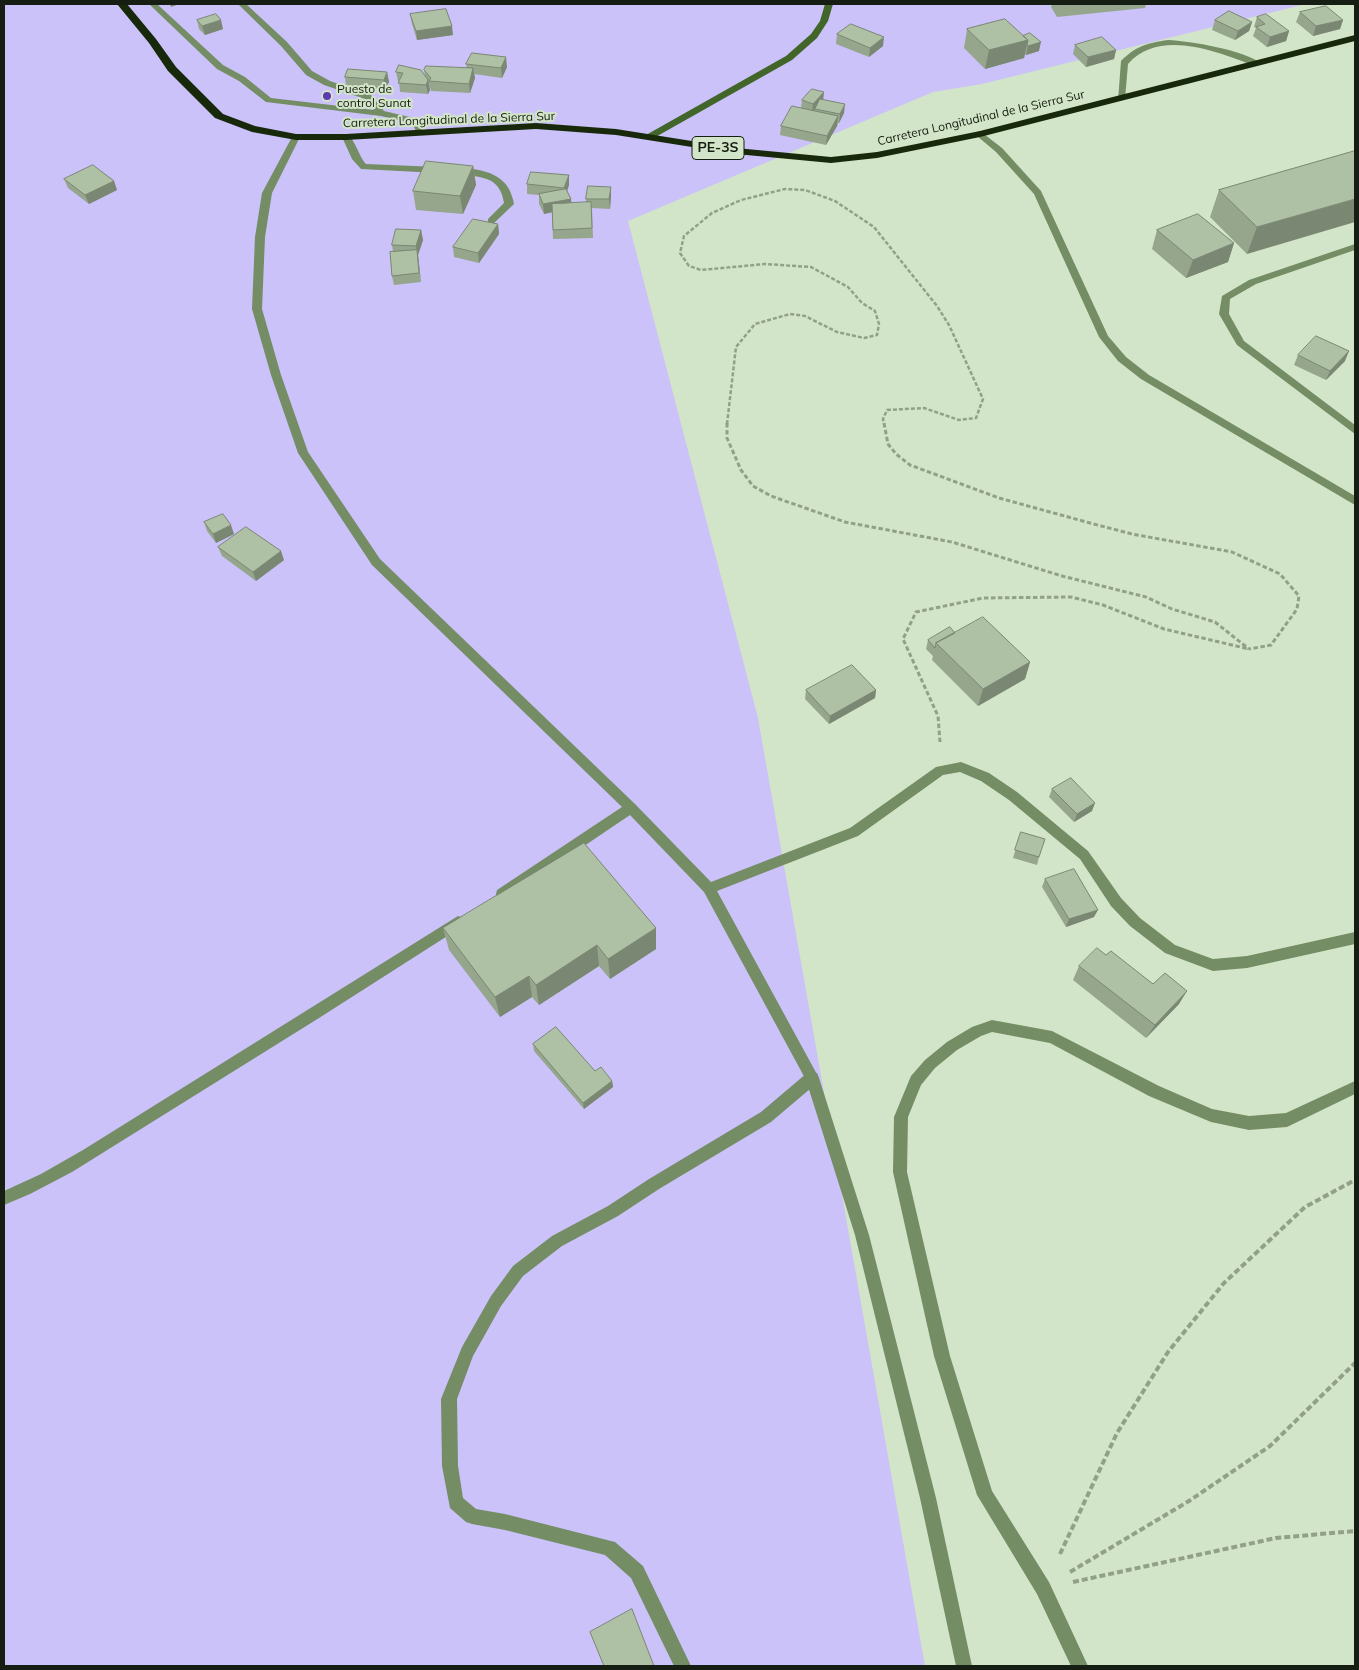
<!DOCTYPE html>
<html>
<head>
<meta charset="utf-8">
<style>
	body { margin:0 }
	#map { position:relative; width:1359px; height:1670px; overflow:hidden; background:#d3e5c8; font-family:Mulish,sans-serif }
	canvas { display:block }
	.frame { position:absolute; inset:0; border:5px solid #161d12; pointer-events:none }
</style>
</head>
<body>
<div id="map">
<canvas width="1359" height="1670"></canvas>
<div class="frame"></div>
</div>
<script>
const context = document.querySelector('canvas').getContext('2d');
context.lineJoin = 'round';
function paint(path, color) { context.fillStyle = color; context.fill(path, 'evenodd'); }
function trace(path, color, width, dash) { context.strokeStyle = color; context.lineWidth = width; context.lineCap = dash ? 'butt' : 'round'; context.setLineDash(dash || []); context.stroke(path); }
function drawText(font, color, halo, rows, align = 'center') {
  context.font = font + ' Mulish,sans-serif'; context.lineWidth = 4; context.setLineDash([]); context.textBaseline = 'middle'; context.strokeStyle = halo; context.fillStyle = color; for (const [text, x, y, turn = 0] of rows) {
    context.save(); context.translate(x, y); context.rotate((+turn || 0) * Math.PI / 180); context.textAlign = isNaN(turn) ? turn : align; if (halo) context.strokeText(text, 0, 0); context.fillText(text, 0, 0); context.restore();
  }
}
paint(new Path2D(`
	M4,4h1302l-324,80 -49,8 -305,129 130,497 167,948h-921z`), '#cbc2f9');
trace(new Path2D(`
	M727,424l9,-77 19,-23 35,-10 15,2 32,16 27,6 13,-3 2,-11 -4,-13 -13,-8 -14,-16 -37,-20 -46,-3 -64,6 -12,-4 -9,-13 4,-17 28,-23 29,-13 44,-11 20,1 30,11 39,26 63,79 12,19 34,74 -7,19 -17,2 -35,-12 -37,2 -4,9 1,5`), '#92a089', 2.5, [4, 2]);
trace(new Path2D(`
	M727,423v15l14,32 12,16 18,10 74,26 107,20 110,34 84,21 26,12 43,13 34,27
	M884,423l4,21 8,10 14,11 89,33 91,25 42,11 100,18 48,22 19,22 -2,13 -26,36 -22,4
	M940,742l-2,-26 -35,-77 13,-27 67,-14 88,-1 32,8 61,24 85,20`), '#92a089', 3, [4.5, 2.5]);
trace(new Path2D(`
	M1060,1554l57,-121 51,-81 56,-69 81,-76 50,-27
	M1070,1572l119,-71 81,-55 85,-83
	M1073,1582l203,-44 79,-7`), '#92a089', 4, [6, 3]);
paint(new Path2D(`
	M149,4h8l66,61 22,12 26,21 103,12 -9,-11 -41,-14 -18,-10 -25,-29 -43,-42h8l41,38 25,29 18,10 41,14 13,16 34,8 7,14 -7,2 -6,-12 -31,-7 -115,-14 -27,-21 -22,-12z
	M1168,40c22,1 77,10 94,24l-7,2c-38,-14 -95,-38 -127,-2l-3,35 -7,2 3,-40c15,-15 26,-18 47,-21z
	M346,134c9,4 13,23 20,30l72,3 4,3 -4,3 -77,-4 -9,-10 -10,-22z
	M458,168c27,1 51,6 56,36l-20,19h-6v-4l16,-16c-4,-29 -26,-25 -49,-30v-4z
	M812,1072l5,1 2,5 -2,5 -46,39 -112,67 -41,27 -56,30 -39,30 -22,30 -28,50 -16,43 1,67 5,32 13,11 29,5 110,28 28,24 48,100h-17l-43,-88 -26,-23 -100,-25 -33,-6 -6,-2 -16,-14 -8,-42 -1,-67 21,-52 29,-51 22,-30 39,-30 56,-30 41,-27 112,-67 46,-39z`), '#748d65');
paint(new Path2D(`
	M980,131l22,17 39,43 67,145 18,21 23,18 206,121v9l-214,-126 -23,-18 -19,-24 -65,-143 -38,-42 -19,-16v-4z
	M296,134l4,3 -28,56 -7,44 -3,72 19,66 27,77 72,107 255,245 76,78 139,-54 86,-61 25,-5 28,11 28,19 71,59 33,47 19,20 35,27 38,14 34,-3 108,-24v12l-108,24 -34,3 -48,-18 -35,-27 -19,-20 -31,-47 -71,-59 -28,-19 -21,-9 -17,3 -85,61 -141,55 102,187 50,157 67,263 36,168h-16l-36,-168 -65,-263 -49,-155 -102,-188 -74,-77 -123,83 -5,2 -5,-2 -1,-4 1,-4 125,-83 -250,-242 -74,-112 -27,-78 -19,-66 3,-72 7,-44 30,-56z
	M1355,244v6l-99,34 -26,15 -1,15 15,27 111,84v9l-118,-89 -18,-31 3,-18 27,-16z
	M458,916l5,2 1,4 -1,4 -144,92 -247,154 -42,22 -26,11v-14l37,-17 42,-24z
	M992,1020l60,11 107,55 53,23 37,7 37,-3 69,-32v13l-68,33 -38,3 -38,-8 -62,-26 -99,-53 -58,-11 -11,4 -24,14 -22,18 -14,17 -13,32 -1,55 43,184 42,135 57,91 39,84h-17l-34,-72 -60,-99 -43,-139 -41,-184 1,-55 17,-41 14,-16 22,-18 25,-15z`), '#748d65');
paint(new Path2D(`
	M825,4h8l-5,17 -11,17 -25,22 -140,79h-6v-4l140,-79 25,-22 9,-13z`), '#426529');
paint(new Path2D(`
	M117,4h10l29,35 20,28 47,47 32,12 41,8h50l190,-11 80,6 120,19 95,9 46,-5 103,-21 375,-96v6l-375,96 -103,21 -46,5 -95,-9 -120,-19 -80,-6 -190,11h-50l-44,-8 -37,-14 -47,-47 -19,-28z`), '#18290b');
paint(new Path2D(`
	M1052,4h94l-1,4 -88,9 -6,-10z
	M1300,12l43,8 -3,9 -27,7 -17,-14z
	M410,14l43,21 -36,5 -5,-16z
	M1257,17l32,14 -3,10 -19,6 -14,-11 3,-8 -2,-1z
	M1005,19l34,32 -13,4 -1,-1 -1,4 -39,11 -21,-21 3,-19z
	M197,20l26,9 -18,6 -6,-6z
	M1215,20l37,2 -3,9 -14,9 -23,-10z
	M837,34l46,12 -14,11 -33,-13z
	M1075,45l41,5 -2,9 -28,8 -13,-13z
	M466,64l41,3 -5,11 -28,-4 1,4 -5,15 -39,-2 -2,-8 1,7 -2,4 -28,-2 -1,-10 -1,-1 -2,-9 29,4 -1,-6 43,-2z
	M387,72l2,10 -4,7 -39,-3 -1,-9z
	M802,100l42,13 -5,10h-1l-1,3 -11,19 -46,-10 1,-9 20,-18z
	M1355,151l-108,103 -37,-37 9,-27z
	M473,166l3,19 -13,29 -47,-4 -3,-19z
	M569,175v10l-2,6 4,8v4h15v-4l25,-3 -1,13 -18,-1 1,30 -40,1 -1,-27 -8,2 -5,-10v-9l-12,-1v-10z
	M64,179l50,2 3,9 -28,14 -21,-16z
	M498,224l1,10 -20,29 -25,-6 -1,-10z
	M421,230l2,10 -5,15 3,27 -27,3 -2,-9 1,-24 -1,-7z
	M1157,230l77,13 -6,19 -42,16 -34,-29z
	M1298,355l47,6 -19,19 -32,-15z
	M204,522l30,12 -18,9 -9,-12z
	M218,547l66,13 -28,21 -34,-25z
	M955,633l75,29 -5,17 -47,27 -46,-46 1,-4 -7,-7 2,-9z
	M806,690h70l-1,8 -46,26 -24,-25z
	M1052,789l40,22 -18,11 -25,-25z
	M1021,832l18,25 -2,8 -24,-7z
	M1045,879l49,38 -28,10 -24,-40z
	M443,928l213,21 -46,30 -11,-13 -60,39 -7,-8 -32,20 -51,-67z
	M1106,955l47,29 26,20 -33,34 -73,-58 6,-14z
	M533,1044l62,27 17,10 1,6 -29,22 -50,-58z`), '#96a68d');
paint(new Path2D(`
	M170,4h9l-8,3z
	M221,20l2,9 -18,6 -3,-9z
	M1343,20l-3,9 -27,7 3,-10z
	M1252,22l-3,9 -14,9 3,-9z
	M452,26l1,9 -36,5 -1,-9z
	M1289,31l-3,10 -19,6 3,-10z
	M884,37l-1,9 -14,11 1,-9z
	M1028,40l-4,18 -39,11 4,-19z
	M1041,42l-2,9 -13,4 2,-9z
	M1116,50l-2,9 -28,8 2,-10z
	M506,57l1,10 -5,11 -1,-10z
	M473,68l2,10 -5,15 -1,-9z
	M387,72l2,10 -4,7 -1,-9z
	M428,80l2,10 -2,4 -2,-9z
	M824,92l-1,10 -8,7 -3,4 1,-9z
	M845,104l-1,9 -5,10 1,-9z
	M838,116l-1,10 -11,19 1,-9z
	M473,166l3,19 -13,29 -3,-18z
	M569,175v10l-4,12 -1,-9z
	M114,181l3,9 -28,14 -4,-9z
	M611,187v9l-1,13 -1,-10z
	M571,199l1,9 -28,6 -1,-10z
	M1355,199v23l-108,32 10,-27z
	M498,224l1,10 -20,29 -1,-10z
	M421,230l2,10 -5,15 3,27 -5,-36z
	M1234,243l-6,19 -42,16 7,-18z
	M1349,351l-4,10 -19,19 4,-9z
	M231,525l3,9 -18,9 -3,-9z
	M281,551l3,9 -28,21 -3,-9z
	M1030,662l-5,17 -47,27 5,-17z
	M876,690l-1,8 -46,26 1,-8z
	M1095,803l-3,8 -18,11 3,-8z
	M1098,910l-4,7 -28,10 3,-8z
	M656,928v21l-46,30 -2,-20z
	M597,945l2,21 -60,39 -3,-20z
	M529,976l3,21 -32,20 -5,-20z
	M1187,991l-8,13 -33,34 9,-13z
	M612,1081l1,6 -29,22 -1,-6z`), '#7a8773');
const building = new Path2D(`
	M1326,6l17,14 -27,6 -16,-14z
	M446,9l6,17 -36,5 -6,-17z
	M1229,11l23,11 -14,9 -23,-11z
	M216,14l5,6 -19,6 -5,-6z
	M1266,14l23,17 -19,6 -14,-10 9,-3 -8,-7z
	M1005,19l23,21 -39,10 -22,-21z
	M851,24l33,13 -14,11 -33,-14z
	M1030,33l11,9 -13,4 -1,-1 1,-5 -5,-4z
	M1102,37l14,13 -28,7 -13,-12z
	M472,53l34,4 -5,11 -35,-4z
	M399,65l22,5 7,10 -2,5 -28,-2 5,-10 -7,-1z
	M426,66l47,2 -4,16 -40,-3 2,-3 -7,-8z
	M348,69l39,3 -3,8 -39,-3z
	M812,89l12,3 -11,12 -11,-4z
	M820,99l25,5 -5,10 -25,-5z
	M792,106l46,10 -11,20 -46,-10z
	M1355,151v48l-98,28 -38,-37z
	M426,161l47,5 -13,30 -47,-5z
	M93,165l21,16 -29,14 -21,-16z
	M531,172l38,3 -5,13 -37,-4z
	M588,186l23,1 -2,12h-23z
	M566,189l5,10 -28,5 -4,-10z
	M591,202l1,26 -39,2 -1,-26z
	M1198,214l36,29 -41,17 -36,-30z
	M473,219l25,5 -20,29 -25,-6z
	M396,229l25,1 -5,16 -24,-1z
	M417,250l2,23 -27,3 -2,-24z
	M1316,336l33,15 -19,20 -32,-16z
	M223,514l8,11 -18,9 -9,-12z
	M246,527l35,24 -28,21 -35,-25z
	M983,617l47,45 -47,27 -47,-46z
	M950,627l5,6 -19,10 -1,5 -7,-8z
	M852,665l24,25 -46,26 -24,-26z
	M1071,778l24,25 -18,11 -25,-25z
	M1021,832l24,7 -6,18 -24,-7z
	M584,843l72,85 -48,31 -11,-14 -61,40 -7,-9 -34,21 -52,-69z
	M1074,869l24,41 -29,9 -24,-40z
	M1097,948l9,7 5,-4 42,33 12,-11 22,18 -32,34 -76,-59z
	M556,1027l39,44 6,-4 11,14 -29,22 -50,-59z
	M632,1609l22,57h-50l-14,-34z`);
paint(building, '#aec1a4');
trace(building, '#7a8773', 1);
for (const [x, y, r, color] of [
	[327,96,5,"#5f39b1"]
]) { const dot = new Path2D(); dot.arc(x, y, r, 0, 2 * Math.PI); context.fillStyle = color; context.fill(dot); trace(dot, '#d3e5c8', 2); }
drawText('12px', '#161d12', '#d3e5c8', [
	["Puesto de",337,89],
	["control Sunat",337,103]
], 'left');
drawText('12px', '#161d12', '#d3e5c8', [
	["Carretera Longitudinal de la Sierra Sur",981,118,-13],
	["Carretera Longitudinal de la Sierra Sur",449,120,-2]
]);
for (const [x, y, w] of [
	[718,148,52]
]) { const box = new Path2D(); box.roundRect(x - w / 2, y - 11.5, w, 23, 4); context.fillStyle = '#d3e5c8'; context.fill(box); trace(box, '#161d12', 1); }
drawText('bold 14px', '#161d12', null, [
	["PE-3S",718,148]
]);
</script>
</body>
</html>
